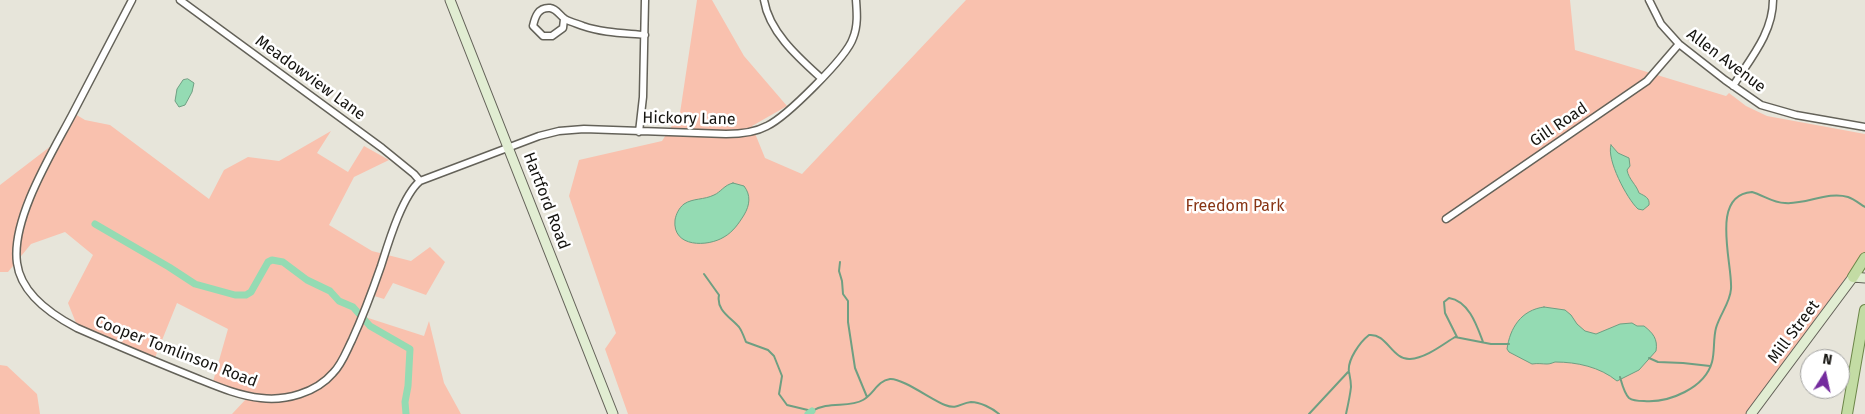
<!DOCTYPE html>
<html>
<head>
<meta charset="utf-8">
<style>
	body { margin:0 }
	#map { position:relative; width:1865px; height:414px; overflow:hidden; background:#e7e5da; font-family:"Fira Sans",sans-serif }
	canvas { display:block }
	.north { position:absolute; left:1800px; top:349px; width:50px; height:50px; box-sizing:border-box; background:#fff; border:1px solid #a1a19f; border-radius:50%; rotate:10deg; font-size:14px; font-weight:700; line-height:20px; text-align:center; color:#151410 }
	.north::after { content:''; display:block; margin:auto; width:18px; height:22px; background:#742b9e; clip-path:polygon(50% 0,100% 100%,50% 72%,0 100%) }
</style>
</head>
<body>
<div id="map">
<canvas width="1865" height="414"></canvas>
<div class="north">N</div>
</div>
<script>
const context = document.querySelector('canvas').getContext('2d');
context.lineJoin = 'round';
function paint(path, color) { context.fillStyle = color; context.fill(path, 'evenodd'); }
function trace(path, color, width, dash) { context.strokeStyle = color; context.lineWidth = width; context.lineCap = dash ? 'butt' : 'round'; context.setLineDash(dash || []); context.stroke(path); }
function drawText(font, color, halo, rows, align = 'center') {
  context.font = font + ' "Fira Sans",sans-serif'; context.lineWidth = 5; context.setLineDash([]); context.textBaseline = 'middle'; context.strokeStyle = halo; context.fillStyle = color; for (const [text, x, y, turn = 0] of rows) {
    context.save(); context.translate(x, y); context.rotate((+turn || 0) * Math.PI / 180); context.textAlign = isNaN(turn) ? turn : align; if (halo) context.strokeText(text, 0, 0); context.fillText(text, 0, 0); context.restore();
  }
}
paint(new Path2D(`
	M697,0h15l32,56 43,50 -35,20 13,32 37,16 164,-174h604l5,50 151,46 3,-3 17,13 21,10 98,18v121l-15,17 -104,142h-1118l-23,-65 11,-16 -47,-137 10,-36 83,-19 18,-28z
	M75,114l10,6 25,5 99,74 15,-29 24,-13 31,4 52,-30 -14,22 31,19 16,-26 25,14 -35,17 -25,48 43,26 39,10 19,-14 15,15 -19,33 -33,-12 -9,16 -13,-4 -9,21 62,20 5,-15 15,62 17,31h-229l15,-16 -35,-13 16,-56 -51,-26 -23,57 -76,-32 -10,-25 25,-48 -28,-23 -34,12 -23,28h-8v-87l64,-49z
	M0,365l7,1 30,28 3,20h-40z`), '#f9c1ae');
const water = new Path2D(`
	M188,79l6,4 -2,9 -7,13 -6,2 -4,-6 2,-12 6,-9z
	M1611,145l7,8 11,5 1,8 -3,4c2,10 9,14 12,23 6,3 11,5 10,12l-6,5 -5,-1c-11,-10 -32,-50 -27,-64z
	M733,183l11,3c7,9 6,19 0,29 -5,8 -11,17 -20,22 -16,10 -52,11 -49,-17 1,-6 4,-12 9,-16 9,-6 20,-4 30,-9 7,-3 10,-10 19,-12z
	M1544,307l21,3 6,5 6,9 8,7 11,3 24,-10 12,-1 5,3h7c9,7 14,13 12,25l-17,19 -22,11c-17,-14 -40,-19 -62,-19 -3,1 -5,2 -8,2 -5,0 -9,-1 -15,0l-23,-12 -2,-3c3,-21 14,-39 37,-42z`);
paint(water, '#94dbb3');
trace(water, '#6e9f82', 1);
trace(new Path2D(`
	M840,262l-1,9 3,10 1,13 5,7v21l7,46 12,29
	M704,274l15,21c-3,15 11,22 20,32 3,4 5,10 7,15l22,8 6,6 8,20 -3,18 8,11 25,6c16,-10 37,-3 51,-11 11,-6 14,-19 27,-21 12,-1 42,21 55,26 13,5 15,-2 26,-3 9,0 21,6 28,12
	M1457,337l-12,-24 -1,-11 5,-4c20,3 28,28 34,44
	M1649,358l9,4 25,1 27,3
	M1620,377c2,7 4,16 9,21 4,3 10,3 15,3 25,2 61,-13 68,-39 3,-11 1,-23 4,-34 4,-14 14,-25 15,-39 2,-25 -22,-94 21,-97 11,3 21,11 33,11 21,2 42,-12 63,-6 6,2 12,7 17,10
	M1309,414l39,-42
	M1346,414c2,-9 4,-18 5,-27 0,-6 -1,-10 -2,-15 -2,-12 11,-30 20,-37 18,-2 23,25 41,24 16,-1 32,-14 45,-22l36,7h18`), '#6e9f82', 2);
trace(new Path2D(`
	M95,224l74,43 26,17 40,11h11l5,-3 17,-30 4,-2 11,2 24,18 23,11 9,10 14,6 17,19 40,23 -2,37 -3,16 1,12
	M808,414l4,-3`), '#94dbb3', 7);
const street = new Path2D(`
	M132,0c-20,38 -40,76 -60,115 -20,38 -61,104 -55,148 4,31 35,52 60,65 39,17 79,34 119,50 20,8 43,18 65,20 24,3 55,-5 72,-25 9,-9 13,-21 19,-33 11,-24 20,-48 29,-74 7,-22 21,-70 39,-85l119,-45 20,-5 25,-2 142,5c14,0 28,-1 41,-8 19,-9 80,-69 86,-88 5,-12 4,-25 3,-38
	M180,0l202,148 32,26 6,7
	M764,0c5,32 35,58 57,78
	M1649,0l12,24 18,20 46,36 36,25 35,10 69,12
	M564,19l-1,9 -11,8h-9l-10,-10c2,-9 5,-19 17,-18 7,1 9,7 15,11 5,3 13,5 18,7 20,7 41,7 62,9
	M1733,86c17,-27 40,-53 40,-86
	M639,132l4,-35 2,-97
	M1446,219l201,-138 32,-37`);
const secondary = new Path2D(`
	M450,0l163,414
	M1751,414l102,-137 12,1`);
const primary = new Path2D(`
	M1853,277l12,-19
	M1847,414l18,-104`);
trace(street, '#646259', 9);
trace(secondary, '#646259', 11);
trace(primary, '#6c8649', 12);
trace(street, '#fff', 6);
trace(secondary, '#e1edd2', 9);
trace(primary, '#c3dca4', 10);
drawText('16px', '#151410', '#fff', [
	["Allen Avenue",1726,61,37],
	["Meadowview Lane",310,78,36],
	["Hickory Lane",689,119,1],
	["Gill Road",1559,125,-34],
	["Hartford Road",546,201,69],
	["Mill Street",1794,332,-53],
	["Cooper Tomlinson Road",176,352,21]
]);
drawText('16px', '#883515', '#fff', [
	["Freedom Park",1235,207]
]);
</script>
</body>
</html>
